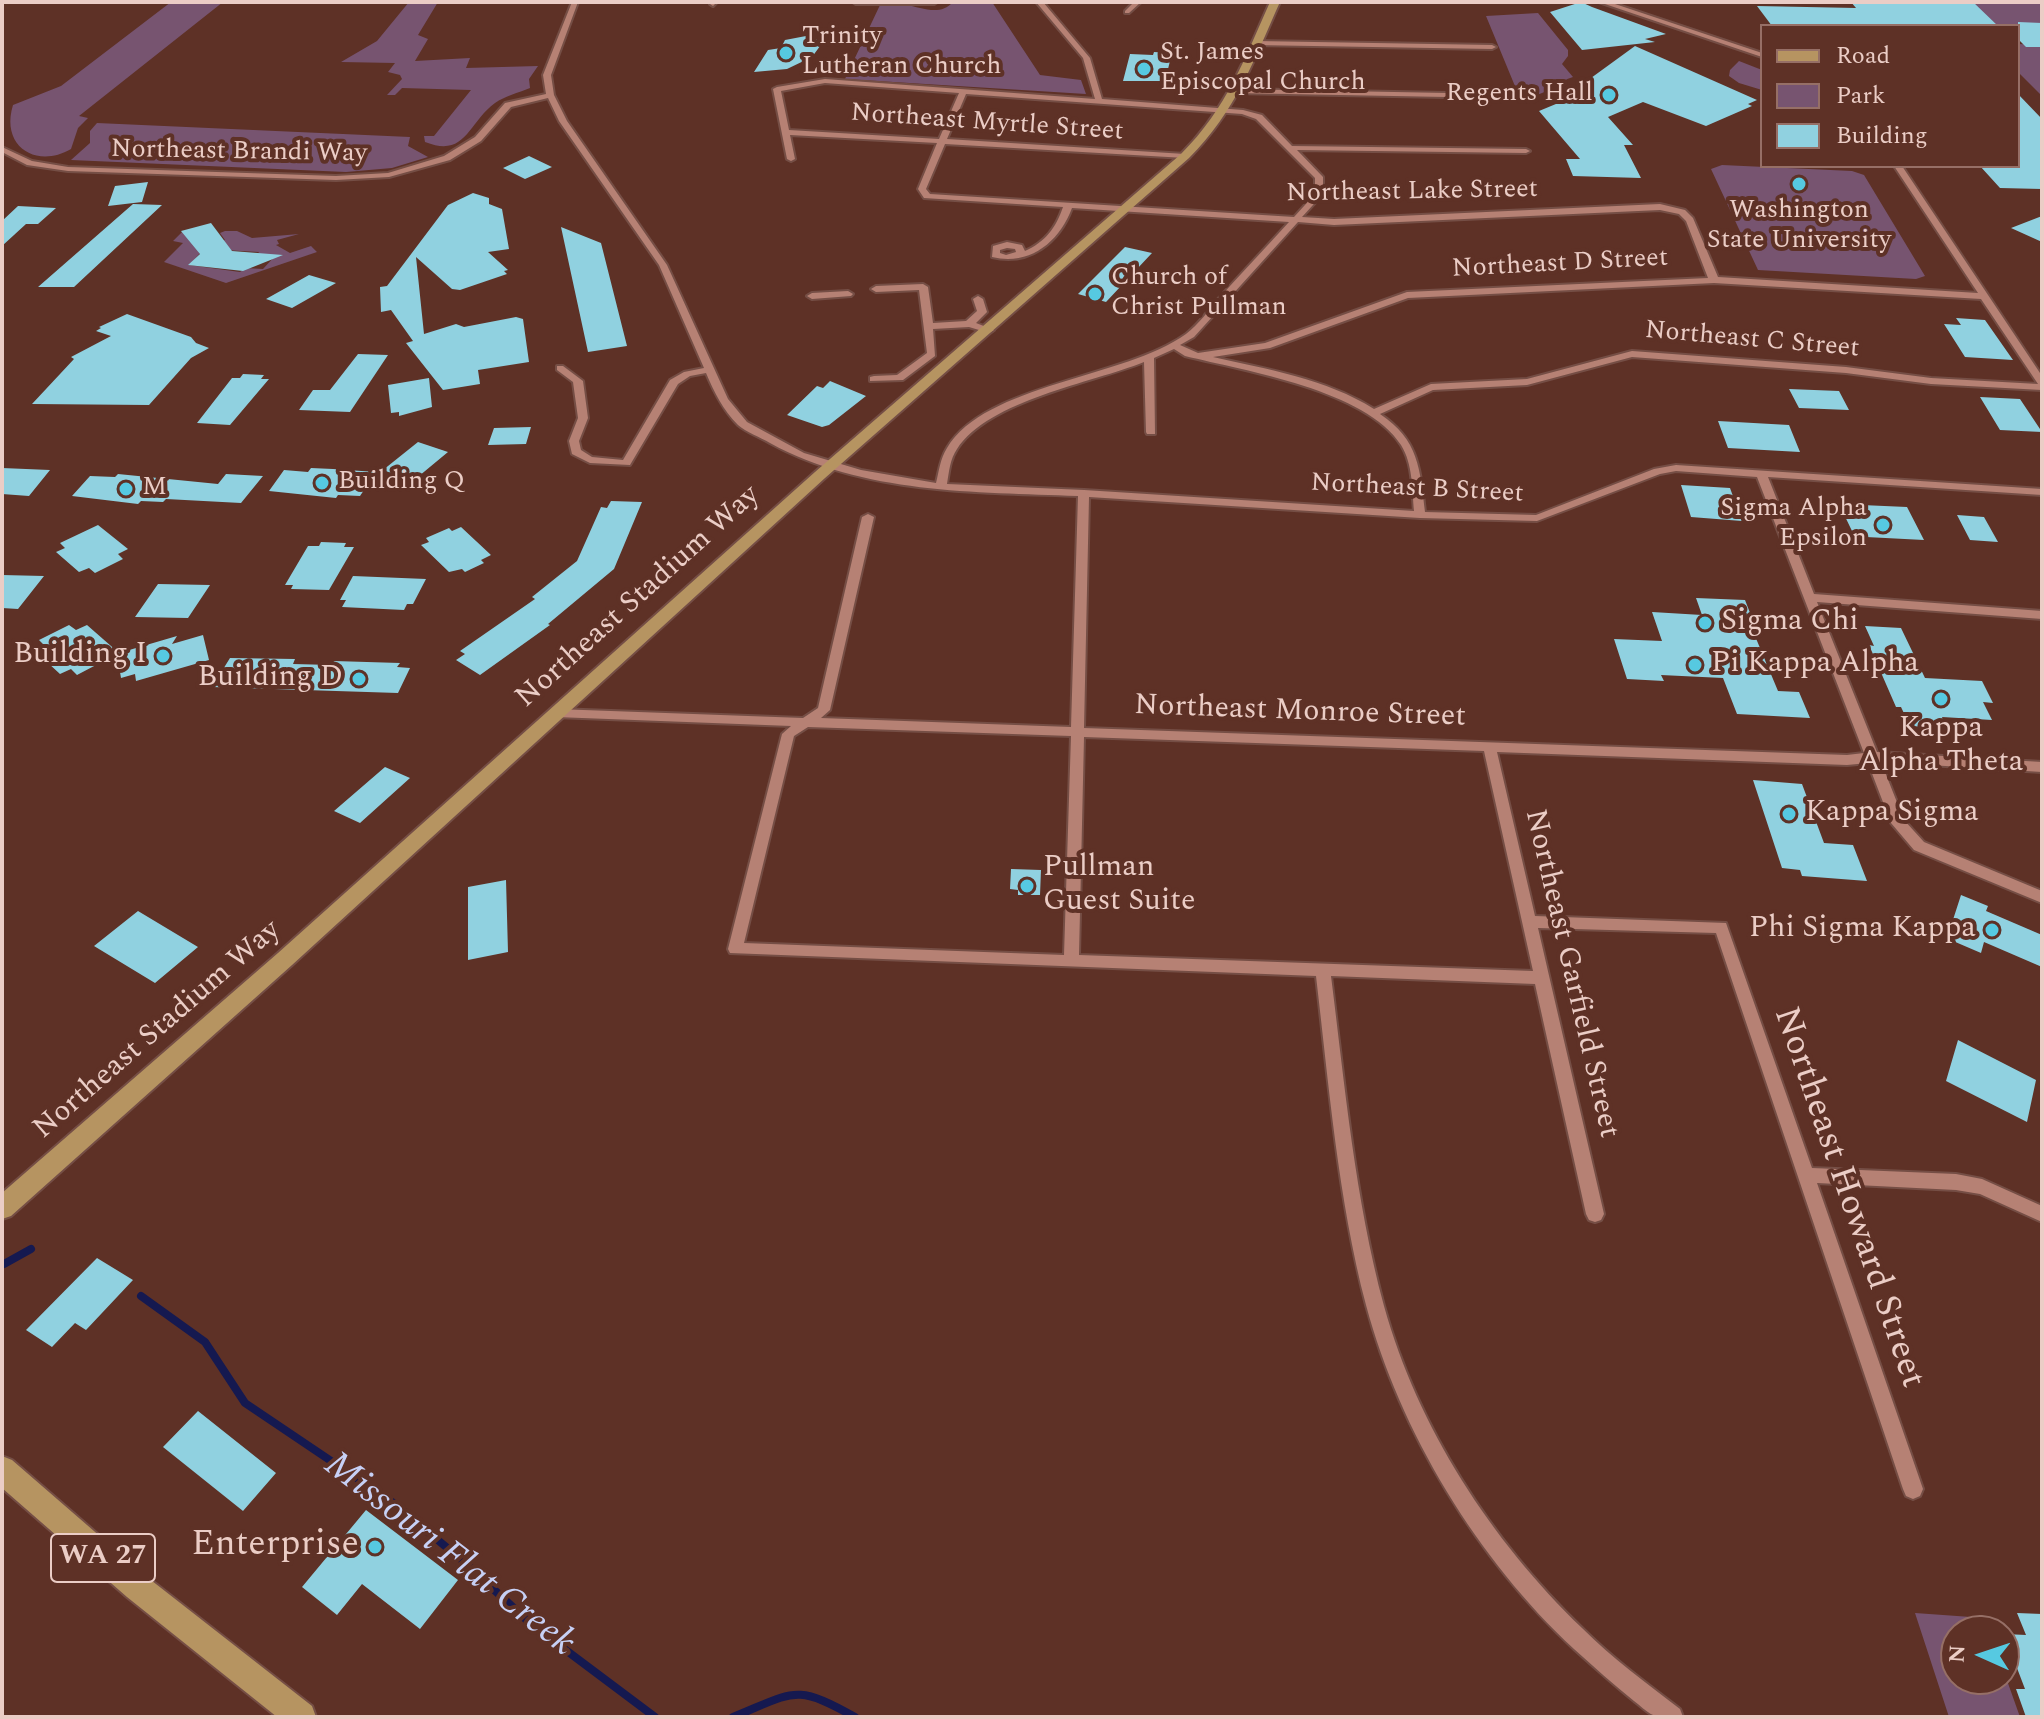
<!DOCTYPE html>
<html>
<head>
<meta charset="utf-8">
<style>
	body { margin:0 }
	#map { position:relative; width:2044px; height:1719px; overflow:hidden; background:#5e3126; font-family:Spectral,serif }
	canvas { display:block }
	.frame { position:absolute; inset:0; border:4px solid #ebcdc6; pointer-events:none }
	.legend { position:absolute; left:1760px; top:24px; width:260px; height:144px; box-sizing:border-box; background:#5e3126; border:2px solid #966f66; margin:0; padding:10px 14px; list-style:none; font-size:24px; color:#ebcdc6 }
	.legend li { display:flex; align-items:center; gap:16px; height:40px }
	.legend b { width:40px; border:2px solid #966f66 }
	.north { position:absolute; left:1940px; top:1615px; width:80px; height:80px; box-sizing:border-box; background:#5e3126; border:2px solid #966f66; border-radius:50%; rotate:273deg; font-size:22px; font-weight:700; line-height:32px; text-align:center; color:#ebcdc6 }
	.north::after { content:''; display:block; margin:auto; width:28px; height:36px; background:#56c9e1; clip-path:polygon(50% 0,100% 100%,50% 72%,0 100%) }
</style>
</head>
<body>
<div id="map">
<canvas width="2044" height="1719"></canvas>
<div class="frame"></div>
<ul class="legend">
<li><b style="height:10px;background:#b69461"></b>Road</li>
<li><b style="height:22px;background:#775470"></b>Park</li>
<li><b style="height:22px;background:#90d1e0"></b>Building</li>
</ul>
<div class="north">N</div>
</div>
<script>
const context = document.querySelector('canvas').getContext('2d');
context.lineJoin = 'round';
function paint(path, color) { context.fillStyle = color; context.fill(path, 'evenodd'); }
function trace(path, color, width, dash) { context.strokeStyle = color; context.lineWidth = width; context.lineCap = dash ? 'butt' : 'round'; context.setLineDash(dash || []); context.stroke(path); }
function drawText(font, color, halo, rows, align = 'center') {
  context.font = font + ' Spectral,serif'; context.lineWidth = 8; context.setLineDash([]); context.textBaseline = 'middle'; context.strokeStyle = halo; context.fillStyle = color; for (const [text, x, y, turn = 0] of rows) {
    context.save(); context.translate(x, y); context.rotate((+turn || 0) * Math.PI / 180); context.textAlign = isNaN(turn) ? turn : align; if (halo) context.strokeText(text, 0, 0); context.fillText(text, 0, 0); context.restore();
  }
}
paint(new Path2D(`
	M171,2h52l-144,114 9,2 -10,10 -7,21c-34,20 -71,-2 -58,-44l48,-19z
	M409,2h29l-20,33 10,4 -13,22 55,-3 -4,10 72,-2 -9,13 1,9c-12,5 -25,8 -35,15 -28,21 -29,55 -70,39l-1,-6h10l37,-46 -69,-2 -7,7h-8l15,-16 -2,-4 -12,-3 7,-9 -54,-1 36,-21z
	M953,2h39l48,73 41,5 5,14 -241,-15 35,-74c8,0 17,-1 26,0 15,2 34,12 47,-3z
	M1907,2h135v26l-98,-2z
	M1538,13l30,37v6l-6,8 11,13c-20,6 -33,27 -56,14l-31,-75z
	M2018,44l24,1v51l-24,-24z
	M1739,61l23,9v20l-23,-7 -10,-7 1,-6z
	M97,123l313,14 -2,9 20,11 -36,11 -46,4 -275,-12 19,-17v-12z
	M1722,165l130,6 12,4 61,101 -9,3 -158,-9 -47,-101z
	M225,231h12l15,7 47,-4 -22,6 2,4 -3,1 14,8 21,-7 6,6 -91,31 -62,-21 19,-19 -10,-2 9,-9 40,9 3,-1 -5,-7zM224,250l35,2 -2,3 18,1 -12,13 -18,-1 -5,4 -51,-7 13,-14z
	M1915,1613l70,5 5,13h-34v48h48v-7l16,45h-71z`), '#775470');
trace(new Path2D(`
	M4,1264l27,-15
	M141,1296l64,46 40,61 147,99 71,59 68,63 124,93
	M733,1717c62,-25 61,-34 122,0`), '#151950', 8);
paint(new Path2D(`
	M1581,2l11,5 74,27 -21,5 10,3 -73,8 -32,-38z
	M1851,2h122l25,24h-226l-15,-20 99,2z
	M2018,22l24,1v24h-16l-8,-8z
	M806,36l17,6 -11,15 -25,12 -33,3 14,-22 13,-2 4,-8z
	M1635,46l122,54 -9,4 4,2 -46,20 -63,-24 -35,15 25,28h-9l17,33 -68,-2 -7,-17h14l-41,-48 29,-12 -9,-4 21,-9z
	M1154,52l18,1 -7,28h-42l7,-27 23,1z
	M2018,94l24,25v70l-42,-1 -20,-22h38z
	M529,156l23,11 -27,12 -22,-11z
	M148,182l-6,20 -34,4 7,-20z
	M473,193l16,5v6l13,5 7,40 -21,3 20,18 -4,1 3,3 -47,16 -8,-1 -36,-32 8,77 32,-10 8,3 52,-10 7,2 6,43 -51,8 2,14 -37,6 -37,-47 7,-2 -22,-31 -10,2 -1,-25 7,-1 61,-81z
	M133,204l29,1 -88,82h-36z
	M18,206l38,2 -18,16h-12l-24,22v-25z
	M2042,216v26l-31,-14z
	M211,223l21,28 51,4 -40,16 -55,-6 12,-11 -19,-23z
	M561,227l40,16 26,103 -39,6z
	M1125,247l27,6 -46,49 -28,-8z
	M309,275l27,8 -44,25 -26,-9z
	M127,314l64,23 5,6 13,5 -18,10 -42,47 -117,-1 42,-45 -3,-2 40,-21 -15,-5 5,-3 -2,-1z
	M1956,318l29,2 28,40 -48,-3 -21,-33 17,1z
	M358,354l30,1 -38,57 -51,-2 14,-20h17z
	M243,374l21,1 -3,4h8l-39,46 -33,-2 35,-45h8z
	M429,378l3,29 -33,9v-4l-8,1 -3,-28z
	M830,381l36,15 -37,29 -7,2 -35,-12 30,-29 6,2z
	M1789,389l50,2 10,19 -50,-2z
	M1980,397l40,2 22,33 -42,-2z
	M1718,421l71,4 11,27 -72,-4z
	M531,427l-5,17 -38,1 6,-17z
	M418,442l30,10 -35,29 -30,-11z
	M2,468l48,2 -21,26 -27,-2z
	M311,468l22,1 43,3 -16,24 -22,-1 -2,3 -67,-7 15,-21 24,2z
	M118,474l100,10 8,-10 37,2 -22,27 -75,-4 -3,3 -22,-1 -3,3 -66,-8 18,-20 25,1z
	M1681,485l49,3 12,33 -51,-4z
	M611,501l31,1 -28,67 -66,55 2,1 -70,50 -24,-15 9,-6 -5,-3 75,-52 -3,-2 45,-36 24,-54 6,1z
	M1839,504l68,3 17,33 -58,-3 -2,-6h-12z
	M1957,515l27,2 14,25 -28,-2z
	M98,525l30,24 -10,5 5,5 -28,14 -6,-5 -10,4 -23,-20 9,-4 -5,-5z
	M461,527l30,28 -10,5 3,3 -19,9 -3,-3 -13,3 -28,-27 8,-3 -3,-4 23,-10 3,3z
	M321,542l25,1 -2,4h10l-25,43 -38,-1 2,-4h-8l23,-39h11z
	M2,575l42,1 -26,33 -16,-1z
	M353,576l73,3 -13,25h-6l-3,6 -62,-3 4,-7h-6z
	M158,584l52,1 -22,33 -53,-1z
	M1696,598l49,2 14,36h-4l23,55 21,1 11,26 -73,-4 -14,-36 -62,-3 3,6 -37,-2 -13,-40 48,2 -10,-29 50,3z
	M69,625l7,5 11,-5 32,28 58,-17 -5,8 31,-9 6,25 -73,21 -1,-7 -14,4 -4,-24 -40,21 -6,-6 -11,5 -25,-23 10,-5 -6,-6z
	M1865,626l36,2 24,50 57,3 11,22 -10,-1 9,18 -50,-3 5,11 -37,-2 -9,-19h-5l-27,-62 5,1z
	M230,658l65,1 -2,5 39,1 2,-4 66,2 -3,4 13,1 -12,25 -186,-6z
	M385,767l25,11 -50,45 -26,-12z
	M1753,780l49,4 22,59 29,2 14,36 -65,-5 -2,-6 -18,-2z
	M1011,869l30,1 -1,25h-22v-5l-8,-1z
	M506,880l2,72 -40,8v-73z
	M1961,895l27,11 -2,5 56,24v32l-58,-25 -3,11 -28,-12 3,-9 -6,-3z
	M138,911l60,36 -43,36 -61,-37z
	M1958,1040l78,40 -9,42 -81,-41z
	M97,1258l36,22 -47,50 -11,-7 -23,24 -26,-17z
	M198,1411l78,62 -33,38 -80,-64z
	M366,1510l92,70 -38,49 -58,-45 -25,31 -35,-28z
	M2017,1613l25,1v103h-16l-10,-28h9l-21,-55 22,1z`), '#90d1e0');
const minor = new Path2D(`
	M572,2h6l-27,73 3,20 13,26 100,144 61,134 19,23 57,31 57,17 75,13c3,-12 4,-24 11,-35 38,-64 178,-70 239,-114 12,-9 23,-24 33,-36 23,-25 47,-51 70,-76l-217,-14c-13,35 -43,58 -80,49l1,-11 14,-4 15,3 3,6c20,-9 31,-23 38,-44l-139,-9 -6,-9 19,-46 -147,-8 5,24 -4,2 -4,-2 -14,-70 4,-2 48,-8 270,20 -12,-41 -47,-56h7l47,56 12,41 141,11 19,5 30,31 234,3 4,2 -4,2 -229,-3 26,27v17l-21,23 32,2 326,-15 25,6 8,8 25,59 260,16 -84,-127h8l140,210v14l-111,-6 -85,-11 -214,-16 -105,28 -94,5 -53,24c39,26 40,55 45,98l111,3 118,-46 22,-4 366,24v6l-274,-18 46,117 228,17v8l-225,-17 60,150 165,10v10l-161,-10 23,58 20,22 118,49v12l-128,-53 -23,-27 -23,-60 -21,2 -350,-13 38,164 191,7 86,245 144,6 26,5 60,27v16l-62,-28 -24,-4 -139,-7 106,306 -3,7 -7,3 -7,-3 -3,-7 -187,-556 -178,-5 66,286 -3,6 -6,2 -6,-2 -3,-6 -51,-230 -204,-8c14,111 24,222 53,330 34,122 107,234 198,322 30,30 64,55 98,81l3,8c-9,0 -23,2 -30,-2 -7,-3 -13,-10 -19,-14 -21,-17 -40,-34 -60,-52 -96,-89 -174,-217 -208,-344 -28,-107 -37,-219 -50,-329l-586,-23 -2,-4 54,-215 9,-8 -235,-9 -6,-4 6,-4 247,9 15,-10 44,-191 6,-3 6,3 -44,193 -9,8 250,9 7,-231c-103,-4 -215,-2 -308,-53 -10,-6 -24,-11 -32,-18 -15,-15 -24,-33 -32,-52l-16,3 -12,8 -48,81 -40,-2 -18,-9 -3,-13 9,-23 -5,-36 -16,-12v-4h6l20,15 5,37 -9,23 2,9 11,7 31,3 47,-80 14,-8 20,-4 -45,-103 -100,-144 -11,-23 -37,9 -30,34 -31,19 -61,17 -53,3 -268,-9 -41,-6 -25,-13v-5l30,14 36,6 268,9 52,-3 56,-17 31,-19 30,-34 41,-9 -3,-19zM825,83l134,10 -20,46 -150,-9 -8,-39zM966,94l276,20 14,5 59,59v16l-21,23 -364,-23 -4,-5 19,-45 240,14 4,-2 -4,-2 -238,-15zM1660,210l19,4 7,7 22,57 -301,14 -142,51 -67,10 -18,-8 14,-8 104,-115 36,3zM1007,248l8,1 1,3 -10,3 -6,-2v-3zM1714,283l267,16 57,85 -107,-6 -85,-11 -214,-16 -105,28 -96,5 -57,25c-47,-30 -108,-40 -161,-52l57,-9 138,-50zM1174,349l11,7c61,15 181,34 216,89 12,19 11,45 13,66l-330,-21 -137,-6c2,-12 3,-25 10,-35 32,-49 135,-66 187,-87l2,70 1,2h8l-1,-76zM1676,471l81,6 107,276 -17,2 -763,-27 5,-231 331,21 117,3 123,-47zM808,727l263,9 -7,219 -320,-12 50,-207zM1084,737l400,14 49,220 -454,-16z
	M711,2h6l-4,4 -3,-2z
	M853,2h84l-3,2h-78z
	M1134,2h7l-12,11h-4v-2z
	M1599,2h10l153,51v4z
	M1256,41l236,4 4,2 -4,2 -239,-4z
	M1236,89l264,5 4,2 -4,2 -267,-5 -1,-2z
	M923,284l5,3 5,36 33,-2 11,-10 -4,-12 5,-3 5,3 4,13 -11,11 18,7 -5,3 -20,-6 -36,2 2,27 -32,24 -33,1v-4l4,-1 23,-1 30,-22 -8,-63 -43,2 -5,-3 5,-3z
	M848,291l5,3 -2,2 -39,3 -5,-3 5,-3z`);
const major = new Path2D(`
	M1270,2h10c-27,60 -44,109 -91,156l-364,320 -533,487 -281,251 -9,3v-26l276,-240 537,-481 366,-318c46,-46 63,-94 89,-152z
	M2,1456l10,4 135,117 165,129 4,11h-39l-150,-120 -125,-109z`);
trace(minor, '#754e45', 4);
trace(major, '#754e45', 4);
paint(minor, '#b68174');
paint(major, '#b69461');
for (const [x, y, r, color] of [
	[786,53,8,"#56c9e1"],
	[1144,69,8,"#56c9e1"],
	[1609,95,8,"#56c9e1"],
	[1799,184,8,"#56c9e1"],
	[1095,294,8,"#56c9e1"],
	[322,483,8,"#56c9e1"],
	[126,489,8,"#56c9e1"],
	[1883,525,8,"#56c9e1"],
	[1705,623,8,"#56c9e1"],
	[163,656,8,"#56c9e1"],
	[1695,665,8,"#56c9e1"],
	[359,679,8,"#56c9e1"],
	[1941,699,8,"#56c9e1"],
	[1789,814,8,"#56c9e1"],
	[1027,886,8,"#56c9e1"],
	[1992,930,8,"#56c9e1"],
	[375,1547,8,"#56c9e1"]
]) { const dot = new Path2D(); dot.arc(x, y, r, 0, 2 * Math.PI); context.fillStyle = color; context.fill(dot); trace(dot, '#5e3126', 3); }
drawText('26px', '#ebcdc6', '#5e3126', [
	["Trinity",802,38],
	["Lutheran Church",802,68],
	["St. James",1160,54],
	["Episcopal Church",1160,84],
	["Regents Hall",1593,95,"right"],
	["Washington",1799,212,"center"],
	["State University",1799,242,"center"],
	["Church of",1111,279],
	["Christ Pullman",1111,309],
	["Building Q",338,483],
	["M",142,489],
	["Sigma Alpha",1867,510,"right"],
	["Epsilon",1867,540,"right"]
], 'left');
drawText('26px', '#ebcdc6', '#5e3126', [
	["Northeast Myrtle Street",987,124,4],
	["Northeast Brandi Way",239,153,1],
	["Northeast Lake Street",1412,193,-1],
	["Northeast D Street",1560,265,-3],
	["Northeast C Street",1752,341,5],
	["Northeast B Street",1417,490,3]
]);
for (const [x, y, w] of [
	[103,1558,104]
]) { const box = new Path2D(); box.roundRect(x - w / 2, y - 24, w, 48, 6); context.fillStyle = '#5e3126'; context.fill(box); trace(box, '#ebcdc6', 2); }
drawText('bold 28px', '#ebcdc6', null, [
	["WA 27",103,1558]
]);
drawText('30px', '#ebcdc6', '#5e3126', [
	["Northeast Stadium Way",639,598,-42],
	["Northeast Monroe Street",1300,713,2],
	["Northeast Garfield Street",1570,974,77],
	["Northeast Stadium Way",158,1031,-41]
]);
drawText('30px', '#ebcdc6', '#5e3126', [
	["Sigma Chi",1721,623],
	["Building I",147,656,"right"],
	["Pi Kappa Alpha",1711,665],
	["Building D",343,679,"right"],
	["Kappa",1941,730,"center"],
	["Alpha Theta",1941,764,"center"],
	["Kappa Sigma",1805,814],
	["Pullman",1043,869],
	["Guest Suite",1043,903],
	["Phi Sigma Kappa",1976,930,"right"]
], 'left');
drawText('36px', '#ebcdc6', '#5e3126', [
	["Northeast Howard Street",1847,1198,71]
]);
drawText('36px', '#ebcdc6', '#5e3126', [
	["Enterprise",359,1547]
], 'right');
drawText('italic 38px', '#c7d0f5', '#5e3126', [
	["Missouri Flat Creek",448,1556,38]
]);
</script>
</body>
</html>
